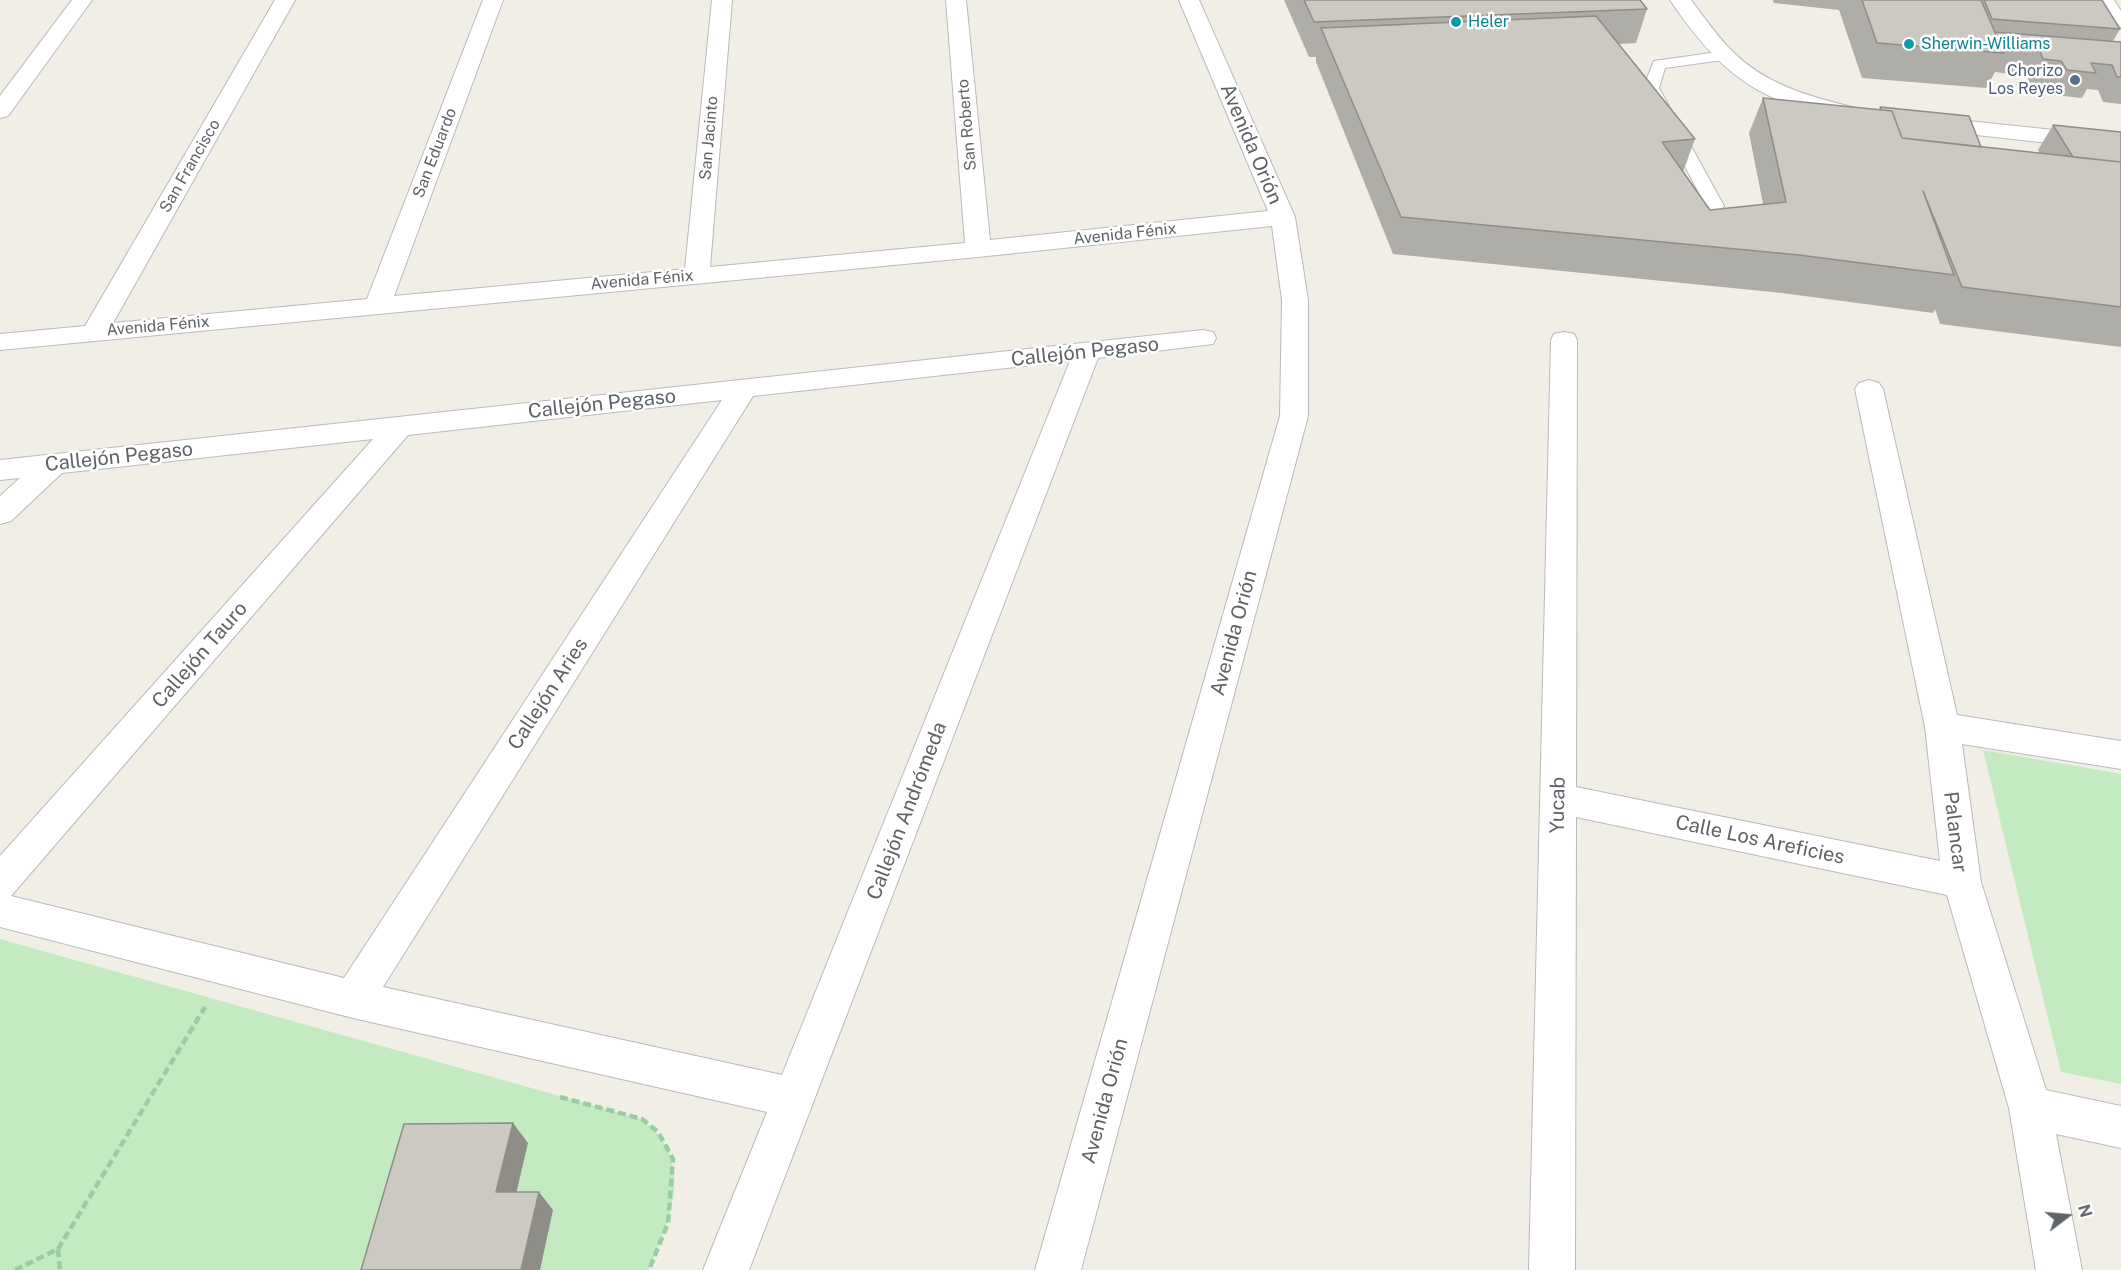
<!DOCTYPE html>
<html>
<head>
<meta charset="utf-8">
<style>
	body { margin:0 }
	#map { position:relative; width:2121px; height:1270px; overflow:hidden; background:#f1eee6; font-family:"Public Sans",sans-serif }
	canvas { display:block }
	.north { position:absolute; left:2037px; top:1186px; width:60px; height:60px; -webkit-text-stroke:4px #fff; paint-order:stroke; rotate:74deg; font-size:16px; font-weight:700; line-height:24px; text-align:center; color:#5e6368 }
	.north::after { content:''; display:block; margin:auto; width:21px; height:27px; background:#5e6368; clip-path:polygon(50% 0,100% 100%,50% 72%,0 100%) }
</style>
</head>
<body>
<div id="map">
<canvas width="2121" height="1270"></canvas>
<div class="north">N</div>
</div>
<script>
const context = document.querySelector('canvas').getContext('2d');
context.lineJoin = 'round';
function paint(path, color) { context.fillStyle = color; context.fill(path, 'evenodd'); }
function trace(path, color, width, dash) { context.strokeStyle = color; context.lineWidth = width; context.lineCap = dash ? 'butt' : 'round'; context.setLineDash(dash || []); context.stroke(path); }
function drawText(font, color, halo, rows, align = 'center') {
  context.font = font + ' "Public Sans",sans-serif'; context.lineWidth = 5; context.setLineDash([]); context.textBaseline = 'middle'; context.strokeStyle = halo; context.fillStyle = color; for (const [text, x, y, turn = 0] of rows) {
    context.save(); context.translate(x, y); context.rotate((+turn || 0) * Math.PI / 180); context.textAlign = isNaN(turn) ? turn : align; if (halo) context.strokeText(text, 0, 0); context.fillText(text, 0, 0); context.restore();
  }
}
paint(new Path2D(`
	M1983,750l138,24v310l-60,-12z
	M0,939l642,180c54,42 29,99 7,151h-649z`), '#c4eac1');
const lane = new Path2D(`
	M2100,0h14l7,11v16l-5,-1z
	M1725,51l8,5 -3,3 -65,9 -6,20 65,118 -3,4h-12l-3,-4 -63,-118 11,-27z`);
const street = new Path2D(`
	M72,0h20l-84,116 -8,2v-22z
	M275,0h20l-182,323 254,-24 116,-299h20l-109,296 291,-27 27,-269h20l-22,267 255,-24 -19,-243h20l24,240 278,-29 -89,-211h20l96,217 13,83v116l-227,854h-46l245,-854 2,-116 -10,-74 -294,31 -978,93v-16l85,-8z
	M1670,0h21c13,17 25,35 41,51 33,33 75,45 120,56l3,5 -3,5c-13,3 -28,-2 -41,-6 -67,-17 -103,-55 -141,-111z
	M1930,117l191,20v14l-199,-22 -3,-5 3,-5z
	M1203,330l10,2 3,6 -3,6 -115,14 -349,912h-46l64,-158 -414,-94 -353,-91v-71l373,-417 -311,34 -51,48 -11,3v-28l20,-18 -20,2v-20zM1070,361l-288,714 -399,-88 370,-591zM722,400l-378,578 -333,-82 397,-461z
	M1564,332l10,2 3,6 -1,447 364,74 -15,-134 -70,-338 4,-6 10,-3 10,3 4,6 74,326 164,26v28l-159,-25 19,138 65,208 75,16v42l-65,-14 26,136h-46l-27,-162 -62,-213 -371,-78 -1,453h-46l22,-930 3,-6z`);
trace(lane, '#b7babe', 2);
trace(street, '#b7babe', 2);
trace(new Path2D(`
	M560,1097l82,22 16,13 15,27 -5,64 -19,47
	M58,1249l147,-242
	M15,1270l43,-21 2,21`), '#99cca5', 4.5, [8, 4]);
paint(lane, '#fff');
paint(street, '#fff');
paint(new Path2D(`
	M1284,0h356l7,9 -11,34 -18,1 77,95 -12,33 27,38 53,-6 -14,-71 14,-35 116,12 1,-3 101,40 59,6 -2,-3 15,-25 68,7v215l-181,-23 -5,-15 -2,4 -151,-20 -389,-39 -77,-192v-5h-7z
	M1773,0h329l18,29 -7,12 8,1v62l-18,-2 -5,-12 -11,-1 -5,9 -29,-3 -5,-9 -18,-2 -3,-8 -32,-4 -9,16 -124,-10 -23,-68 -65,-7z`), '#afada8');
paint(new Path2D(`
	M513,1123l15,20 -16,68 -16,-19z
	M539,1192l14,18 -13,60h-19z`), '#8f8d88');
const building = new Path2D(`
	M1304,0h336l7,9 -333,13z
	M1862,0h119l23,53 -127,-10z
	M1984,0h118l18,29 -128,-10z
	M1596,16l99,123 -33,3 48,68 76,-8 -23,-104 129,13 10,27 219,24v145l-159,-20 -39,-96 31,84 -155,-20 -398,-38 -80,-189z
	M1995,32l126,10v35h-4l-5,-12 -21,-2 5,10 -29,-3 -6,-9 -18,-2 -3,-8 -39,-5z
	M1880,107l89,9 12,31 -79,-9 -10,-27 -10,-1z
	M2053,125l68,7v30l-48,-5z
	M513,1123l-17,69h43l-18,78h-160l43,-146z`);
paint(building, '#ccc9c3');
trace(building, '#8f8d88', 1.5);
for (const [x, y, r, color] of [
	[1456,22,6,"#0f9aa8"],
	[1909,44,6,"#0f9aa8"],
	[2075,80,6,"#5c6f8a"]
]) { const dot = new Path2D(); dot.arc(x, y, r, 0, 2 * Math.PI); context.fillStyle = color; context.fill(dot); trace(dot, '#fff', 2); }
drawText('16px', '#0d838f', '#fff', [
	["Heler",1468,22],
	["Sherwin-Williams",1921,44]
], 'left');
drawText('16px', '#4e5e75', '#fff', [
	["Chorizo",2063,71],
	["Los Reyes",2063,89]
], 'right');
drawText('16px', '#5e6368', '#fff', [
	["San Roberto",967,125,-95],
	["San Jacinto",709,138,-85],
	["San Eduardo",435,153,-69],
	["San Francisco",190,166,-60],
	["Avenida Fénix",1125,234,-6],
	["Avenida Fénix",642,280,-5],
	["Avenida Fénix",158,326,-5]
]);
drawText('20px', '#5e6368', '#fff', [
	["Avenida Orión",1251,144,67],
	["Callejón Pegaso",1085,352,-6],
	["Callejón Pegaso",602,404,-6],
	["Callejón Pegaso",119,457,-6],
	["Avenida Orión",1234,633,-75],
	["Callejón Tauro",200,655,-49],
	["Callejón Aries",548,694,-57],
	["Yucab",1558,805,-89],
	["Callejón Andrómeda",907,811,-69],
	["Palancar",1955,832,83],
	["Calle Los Areficies",1760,840,12],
	["Avenida Orión",1105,1101,-75]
]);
</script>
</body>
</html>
